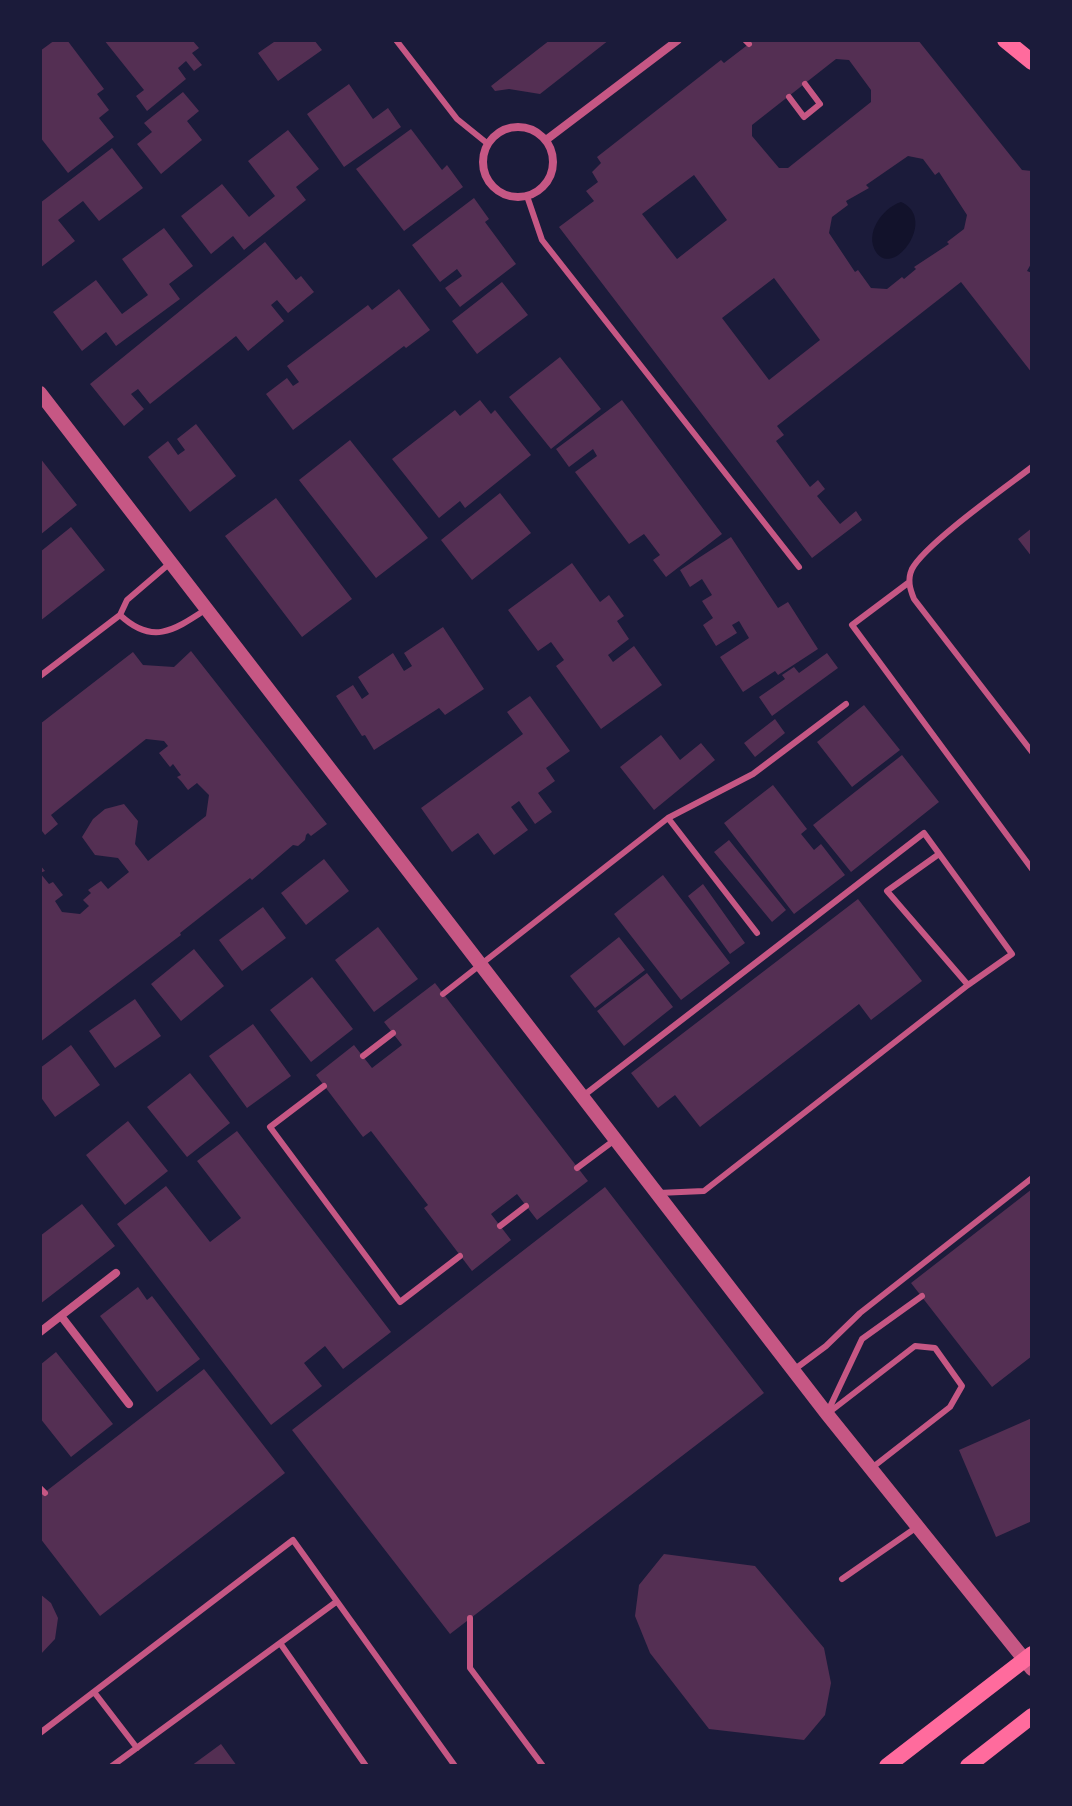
<!DOCTYPE html>
<html>
<head>
<meta charset="utf-8">
<style>
	body { margin:0 }
	#map { position:relative; width:1072px; height:1806px; overflow:hidden; background:#1b1b3a; font-family:"Archivo Narrow",sans-serif }
	canvas { display:block }
	.frame { position:absolute; inset:0; border:42px solid #1b1b3a; pointer-events:none }
</style>
</head>
<body>
<div id="map">
<canvas width="1072" height="1806"></canvas>
<div class="frame"></div>
</div>
<script>
const context = document.querySelector('canvas').getContext('2d');
context.lineJoin = 'round';
function paint(path, color) { context.fillStyle = color; context.fill(path, 'evenodd'); }
function trace(path, color, width, dash) { context.strokeStyle = color; context.lineWidth = width; context.lineCap = dash ? 'butt' : 'round'; context.setLineDash(dash || []); context.stroke(path); }
paint(new Path2D(`
	M901,202c37,16 -7,77 -25,50 -12,-18 6,-44 25,-50z`), '#12122b');
paint(new Path2D(`
	M55,40h12l37,49 -7,5 12,16 -10,8 15,19 -46,36 -28,-36v-86z
	M104,40h88l7,8 -7,5 10,12 -8,6 -8,-10 -8,7 8,11 -39,32 -11,-15 8,-6z
	M272,40h42l8,10 -44,31 -20,-28 16,-11z
	M550,40h59l-69,54 -31,-5 -14,2 -4,-5z
	M754,40h164l104,130 10,1v91l-5,9 5,2v100l-71,-91 -184,144 7,9 -8,6 34,46 8,-7 7,9 -8,7 23,28 16,-13 6,9 -50,38 -253,-331 35,-26 -8,-10 12,-9 -6,-10 9,-9 -4,-6 124,-97 3,3zM836,59l13,1 22,30v12l-83,66h-9l-27,-32v-11zM908,156l15,3 12,16 4,-3 28,43 -3,14 -17,13 2,2 -35,23 2,2 -12,10 -2,-2 -15,12 -16,-1 -13,-18 -3,2 -26,-39 3,-16 16,-12 -2,-4 23,-13 -3,-3zM694,175l33,45 -50,39 -35,-45zM774,278l46,62 -51,40 -47,-62z
	M349,84l24,35 15,-11 13,19 -57,40 -37,-53z
	M183,92l16,19 -12,10 15,19 -41,34 -24,-30 15,-12 -8,-9z
	M411,129l31,41 5,-5 16,22 -59,44 -48,-62z
	M288,130l31,39 -23,18 10,13 -62,50 -11,-14 -22,18 -30,-38 41,-32 27,33 26,-21 -27,-35z
	M112,148l31,40 -44,33 -16,-20 -25,19 17,21 -35,27v-65z
	M474,198l15,21 -4,3 31,42 -56,43 -15,-19 17,-12 -5,-7 -17,13 -28,-37z
	M164,228l29,38 -24,18 11,15 -64,47 -10,-14 -24,19 -29,-39 43,-32 26,34 26,-19 -26,-36z
	M265,242l31,38 5,-4 13,16 -26,21 -11,-13 -6,5 13,16 -36,30 -12,-15 -86,68 -12,-15 -7,5 13,15 -20,17 -34,-42z
	M502,282l26,33 -51,39 -25,-33z
	M399,289l31,41 -24,18 -2,-2 -111,84 -27,-36 21,-16 6,8 6,-4 -12,-16 81,-61 4,5z
	M560,357l41,52 -50,40 -42,-52z
	M480,400l11,14 4,-4 36,45 -66,53 -5,-7 -21,17 -47,-59 63,-49 5,6z
	M622,400l100,134 -56,43 -13,-17 7,-5 -16,-21 -15,10 -54,-72 22,-16 -4,-7 -24,18 -13,-18z
	M196,424l40,52 -46,36 -42,-55 20,-16 10,14 7,-5 -8,-11z
	M350,440l78,98 -52,40 -77,-98z
	M40,458l37,47 -37,30z
	M500,493l31,40 -59,47 -31,-40z
	M276,498l76,101 -50,38 -77,-101z
	M71,527l34,43 -65,51v-69z
	M1032,528v29l-14,-18z
	M731,537l47,71 10,-6 30,47 -40,26 -3,-4 -32,21 -23,-35 29,-19 -10,-17 -7,4 5,8 -21,13 -13,-21 10,-7 -11,-17 10,-6 -10,-16 -12,8 -10,-17z
	M572,563l28,39 9,-7 15,21 -7,5 12,18 -21,16 5,7 21,-16 28,39 -61,44 -45,-63 8,-6 -13,-18 -13,9 -30,-41z
	M443,627l41,62 -39,26 -6,-7 -65,42 -9,-15 -3,1 -26,-40 17,-11 9,14 7,-5 -11,-17 35,-24 11,18 8,-5 -8,-13z
	M191,651l136,173 -16,12 -3,-3 -2,2 -1,5 -7,6 -5,-1 -41,35 -2,-2 -70,55 1,2 -141,107v-177l5,6 -5,2 9,11 4,-2 10,13 -8,6 7,11 18,2 9,-8 -6,-6 8,-7 -3,-3 13,-9 7,8 21,-17 -11,-14 -23,-3 -13,-18 11,-18 12,-10 19,-5 14,17 -3,23 13,17 58,-45 3,-21 -12,-12 -9,7 -7,-9 -4,-4 4,-2 -8,-11 -3,3 -11,-14 9,-7 -4,-5 -18,-2 -95,76 7,9 -13,11 -3,-4 -2,1v-108l93,-72 10,13 31,2z
	M827,653l11,15 -66,48 -13,-19 26,-18 -3,-4 12,-8 5,6z
	M530,696l40,55 -24,17 9,13 -17,12 14,19 -17,12 -16,-23 -8,6 17,23 -34,25 -16,-22 -26,19 -31,-44 102,-74 -16,-22z
	M864,705l36,45 -48,37 -35,-45z
	M775,719l10,14 -30,24 -11,-14z
	M661,735l19,25 21,-17 14,17 -61,50 -34,-43z
	M902,755l37,47 -88,70 -38,-47z
	M773,785l34,44 -6,5 13,16 7,-6 24,31 -51,39 -70,-91z
	M729,840l57,70 -14,12 -58,-70z
	M324,859l25,32 -43,34 -25,-32z
	M663,875l67,88 -49,37 -67,-86z
	M703,884l42,59 -15,11 -42,-58z
	M858,899l64,82 -51,39 -12,-16 -159,123 -25,-32 -17,13 -27,-35z
	M263,907l23,31 -44,33 -23,-31z
	M378,927l40,52 -44,33 -39,-52z
	M619,937l26,33 -50,38 -25,-32z
	M194,949l30,37 -43,35 -30,-37z
	M647,973l26,34 -49,39 -27,-35z
	M312,977l41,52 -42,33 -41,-52z
	M435,983l153,198 -51,39 -20,-26 -26,20 20,26 -39,31 -48,-63 4,-3 -57,-74 -8,6 -47,-62 38,-30 18,23 30,-23 -18,-23z
	M135,999l26,37 -46,32 -26,-37z
	M253,1024l38,52 -44,32 -38,-52z
	M71,1045l29,40 -45,32 -15,-21v-28z
	M190,1073l40,50 -43,34 -40,-50z
	M128,1121l40,50 -43,34 -39,-50z
	M237,1131l154,201 -48,37 -18,-23 -21,17 18,23 -51,39 -154,-201 49,-38 44,56 31,-24 -44,-57z
	M605,1187l159,206 -314,241 -158,-204z
	M1032,1189v167l-40,31 -81,-104z
	M82,1204l33,42 -75,58v-68z
	M138,1287l9,13 5,-4 48,63 -43,33 -57,-76z
	M56,1352l57,72 -42,33 -31,-39v-53z
	M204,1369l81,104 -185,143 -60,-78v-42z
	M1032,1418v103l-36,16 -37,-87z
	M664,1554l91,12 69,82 7,35 -6,32 -21,25 -95,-11 -59,-76 -15,-37 4,-31z
	M40,1594l11,9 7,15 -3,21 -15,16z
	M221,1744l16,22h-46z`), '#542f53');
trace(new Path2D(`
	M396,40l61,79 31,25
	M745,40l4,4
	M789,97l15,20 16,-13 -15,-20
	M527,196l15,44 257,327
	M1032,467c-26,20 -107,77 -120,102 -5,11 -2,20 2,30l118,153
	M169,564l-42,36 -7,15c32,30 53,16 85,-5
	M908,583l-56,42 180,244
	M40,676l80,-61
	M668,818l89,115
	M443,994l225,-176 85,-44 93,-70
	M363,1056l30,-23
	M324,1086l-54,41 130,175 60,-46
	M583,1096l341,-263 88,121 -44,31
	M577,1168l39,-29
	M658,1193l46,-2 264,-206 -81,-94 52,-37
	M500,1226l26,-20
	M795,1369l31,-23 34,-33 172,-135
	M828,1411l34,-72 60,-43
	M827,1414l88,-68 20,2 27,38 -12,21 -77,60
	M40,1488l5,5
	M842,1579l75,-52
	M470,1618v50l73,98
	M280,1643l86,123
	M94,1692l43,56
	M40,1733l253,-193 162,226
	M112,1766l224,-164`), '#c65784', 6);
trace(new Path2D(`
	M483 162a35 35 0 1 1 70 0a35 35 0 1 1-70 0Z
	M546,140l132,-100
	M61,1316l68,88
	M40,1332l76,-59`), '#c65784', 8);
trace(new Path2D(`
	M40,393l787,1021 205,255`), '#c65784', 14);
trace(new Path2D(`
	M1005,40l27,22
	M887,1766l145,-112
	M968,1766l64,-50`), '#ff6b9d', 16);
</script>
</body>
</html>
